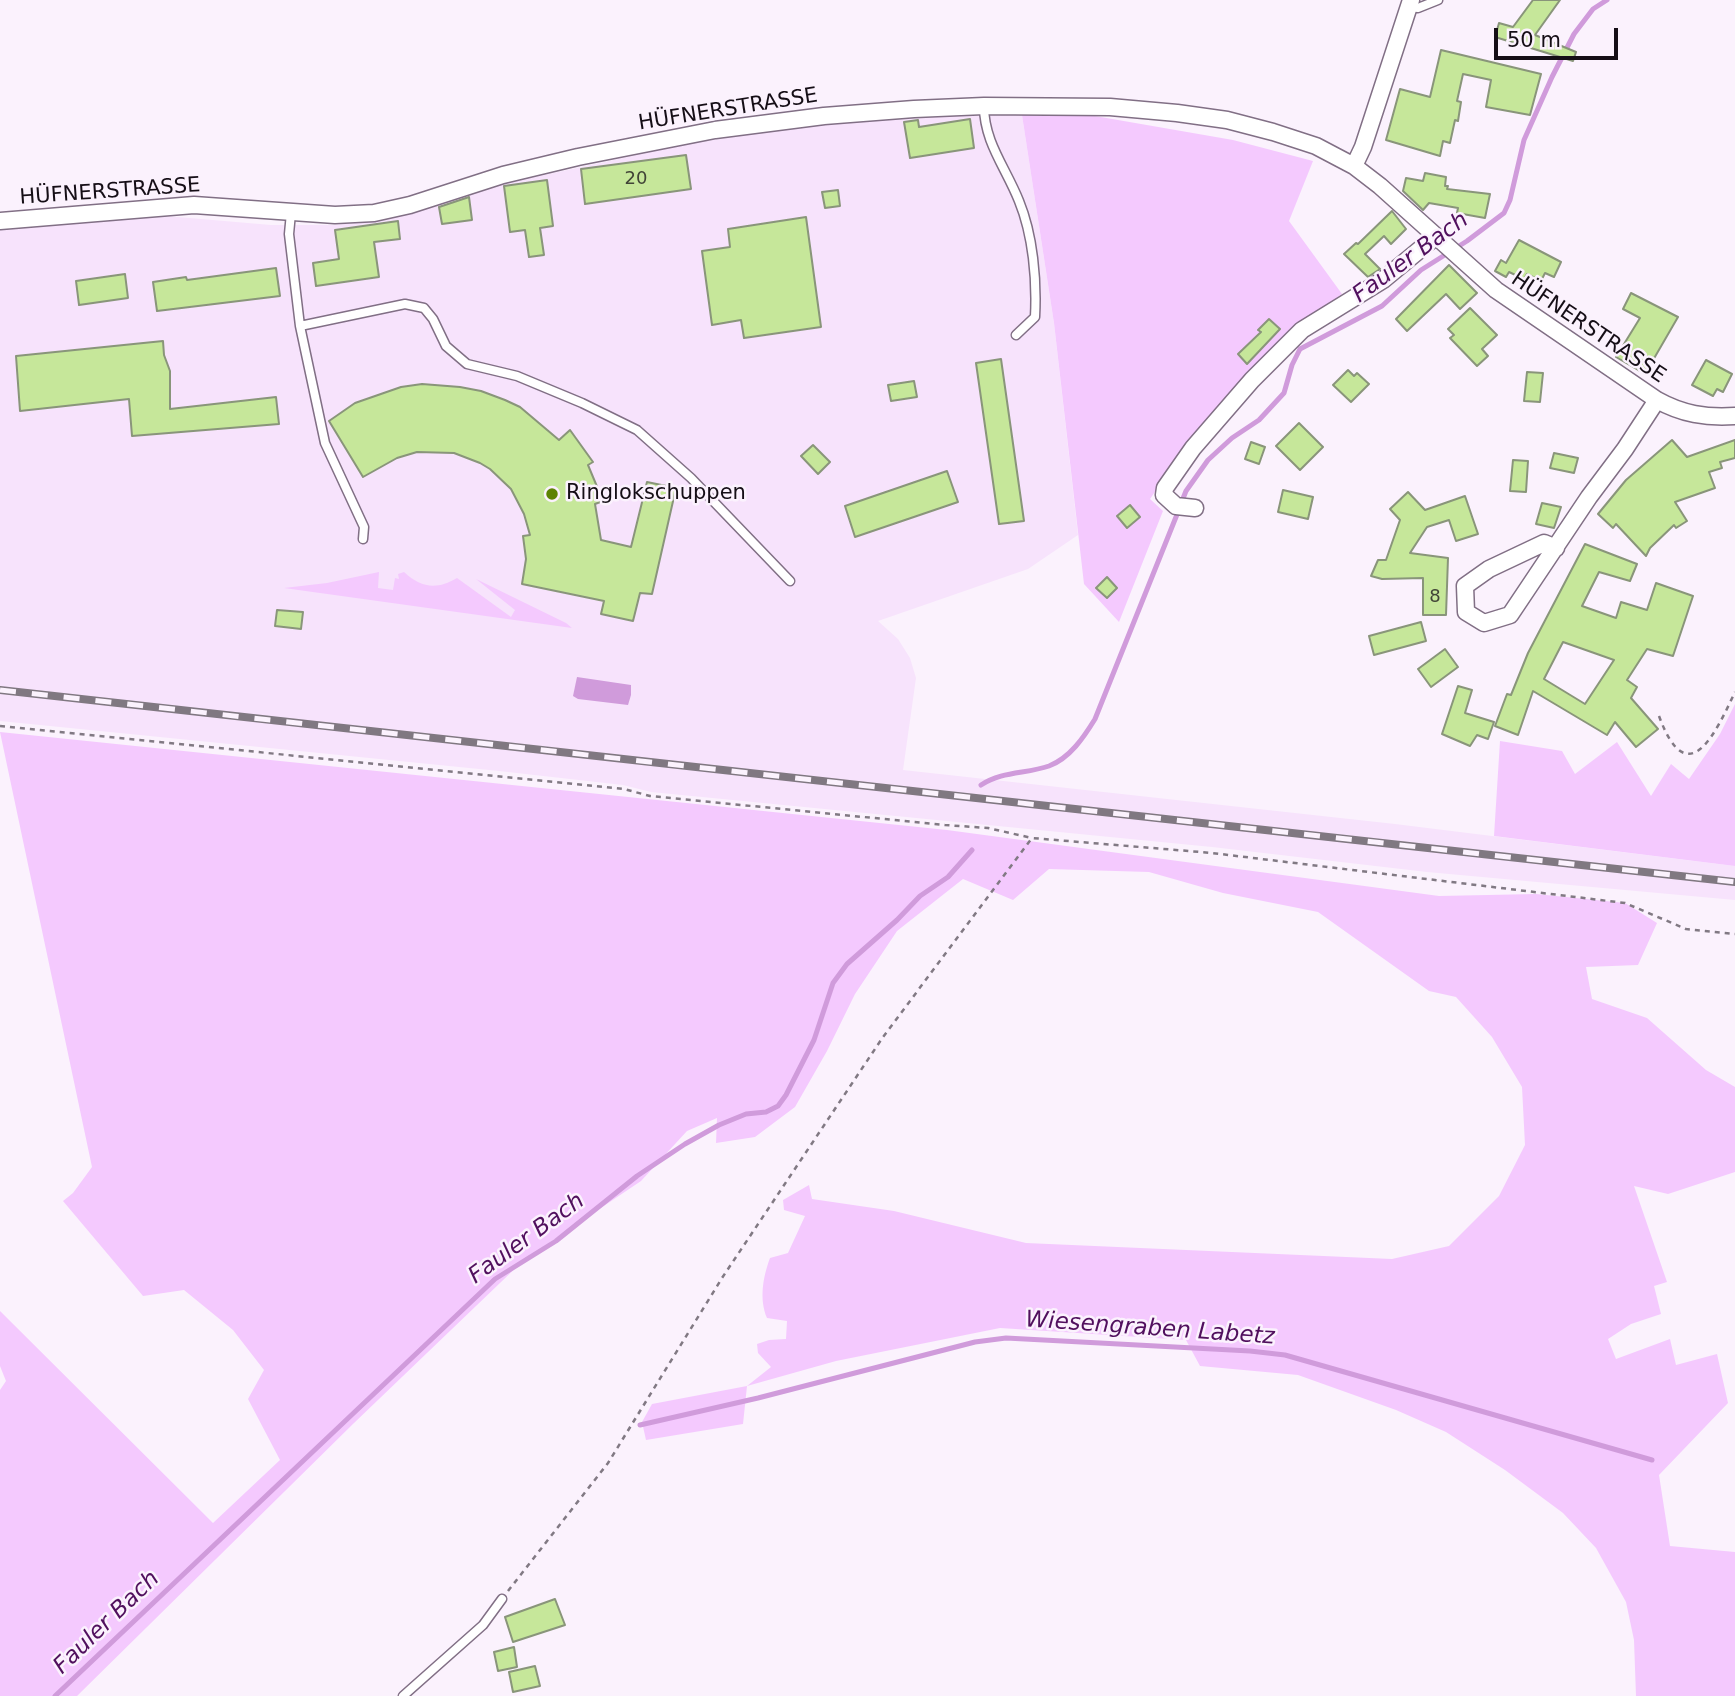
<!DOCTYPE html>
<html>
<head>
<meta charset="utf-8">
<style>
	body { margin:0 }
	#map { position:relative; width:1735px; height:1696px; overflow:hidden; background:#fbf2fd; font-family:"DejaVu Sans",sans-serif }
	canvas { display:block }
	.scale { position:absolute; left:1494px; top:28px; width:124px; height:32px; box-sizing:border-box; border:4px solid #150e16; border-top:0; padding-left:9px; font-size:21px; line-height:24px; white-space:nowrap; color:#150e16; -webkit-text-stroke:5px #fbf2fd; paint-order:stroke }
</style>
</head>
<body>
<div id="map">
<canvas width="1735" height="1696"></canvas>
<div class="scale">50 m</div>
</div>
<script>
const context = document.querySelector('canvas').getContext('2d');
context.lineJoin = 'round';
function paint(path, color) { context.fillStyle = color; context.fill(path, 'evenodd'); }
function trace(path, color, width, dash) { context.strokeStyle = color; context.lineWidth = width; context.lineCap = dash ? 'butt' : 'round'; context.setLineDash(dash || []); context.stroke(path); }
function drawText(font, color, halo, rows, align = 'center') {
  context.font = font + ' "DejaVu Sans",sans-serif'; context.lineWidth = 5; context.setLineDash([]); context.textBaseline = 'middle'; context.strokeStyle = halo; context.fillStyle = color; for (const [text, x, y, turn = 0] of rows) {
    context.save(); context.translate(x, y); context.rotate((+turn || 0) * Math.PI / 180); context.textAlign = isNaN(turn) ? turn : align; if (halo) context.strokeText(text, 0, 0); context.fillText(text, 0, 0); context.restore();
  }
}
paint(new Path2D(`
	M1022,115l32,208 24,212 -50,34 -150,52 20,18 12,19 6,20 -13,92 492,54 340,42v34l-308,-28 -215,-25 -561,-55 -28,-7 -124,-14 -499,-50v-493l166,-12 105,9h64l43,-5 37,-8 92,-29 181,-39 94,-15 136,-13z`), '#f7e3fc');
paint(new Path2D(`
	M1022,115l73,1 138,24 80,21 -24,60 53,73 -44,31 -115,125 -33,49 13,12 -44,111 -35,-38 -30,-261z
	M379,572l-1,16 15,2 2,-12 4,1 -1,-5 6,-2c17,16 33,18 53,6l54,39 4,-7 -39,-31 90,44 6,5 -288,-40 43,-5z
	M1735,704v162l-241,-30 6,-95 62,10 13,23 42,-32 34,54 20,-32 18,15 31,-45z
	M0,732l947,98 492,66 97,-2 89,9 32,20 -19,42 -52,2 6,32 55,19 59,52 29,17v85l-67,22 -34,-8 33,96 -13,4 7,28 -30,10 -23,15 8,20 54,-20 6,26 41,-11 11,49 -69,72 11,71 65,6v144h-99l-2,-56 -8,-38 -30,-54 -33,-35 -58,-43 -59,-38 -50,-22 -98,-35 -98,-9 -14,-26 -186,-12 -164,33 -89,25 -4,38 -97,16 -4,-18 10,-18 95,-18 24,-19 -13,-14 -1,-9 12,-4 17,-1 1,-18 -20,-3c-8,-19 -4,-41 3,-60l18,-5 17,-37 -21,-6 -1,-10 26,-15 3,14 82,12 132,32 366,16 57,-13 50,-50 26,-51 -3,-58 -30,-50 -36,-40 -27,-6 -111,-79 -95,-19 -74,-21 -100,-3 -36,31 -50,-21 -66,52 -42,63 -28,57 -32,56 -40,30 -39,6 1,-25 -30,13 -46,50 -116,78 -171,164 -277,273h-77v-306l6,-9 -6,-15v-55l213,212 67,-63 -32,-61 16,-29 -31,-40 -49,-40 -41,6 -80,-95 10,-8 19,-26z`), '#f4c9fe');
paint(new Path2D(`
	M577,677l54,8v10l-3,10 -50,-6 -5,-3z`), '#d09bdb');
trace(new Path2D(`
	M1182,501l4,-10 22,-31 24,-22 27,-18 25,-27 8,-28 8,-16 82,-43 39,-36 46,-29 37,-28 6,-13 14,-60 28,-63 22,-43 19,-25 14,-9
	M981,785c21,-14 45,-11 68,-19 21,-8 35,-29 46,-47l83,-207
	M640,1425l118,-27 217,-56 31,-4 244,13 35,4 367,105
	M55,1696l440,-417 61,-38 81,-65 48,-32 34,-19 27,-11 20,-2 12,-6 8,-11 28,-55 19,-57 14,-19 50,-44 23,-24 28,-19 24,-27`), '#d09bdb', 5);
const building = new Path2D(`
	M1533,0h27l-25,35 41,17 -3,9 -78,-24 4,-14 14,4z
	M1441,50l100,24 -11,41 -44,-8 5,-27 -28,-6 -6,27 4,1 -3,19 -3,-1 -5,23 -7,-2 -3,15 -54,-16 14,-51 30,8z
	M970,119l4,29 -64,10 -6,-36 14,-2 1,7z
	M686,155l5,34 -106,15 -4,-35z
	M1425,173l21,4 -1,9h3l-1,3 43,5 -5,24 -28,-5 1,-5 -29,-5 -6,7 -20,-19 3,-13 17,3z
	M547,180l6,46 -13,2 4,27 -15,2 -4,-27 -15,2 -6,-46z
	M838,190l2,16 -15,2 -3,-16z
	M469,197l3,23 -30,4 -3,-17z
	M1392,211l14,18 -15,15 -7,-8 -19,18 15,15 -12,8 -24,-23 12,-11 2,1z
	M806,217l15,110 -77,11 -3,-18 -29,5 -10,-74 28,-4 -2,-18z
	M398,221l2,18 -26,3 5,35 -63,9 -3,-23 26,-4 -4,-29z
	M1519,240l42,22 -7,15 -9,-4 -4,8 -14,-7 -3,5 -15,-7 -3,5 -11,-6 6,-11 5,3z
	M1449,265l28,28 -17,16 -14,-15 -39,37 -11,-12z
	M276,268l4,28 -123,15 -4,-29 33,-5 1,3z
	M125,274l3,24 -49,7 -3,-24z
	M1631,293l47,24 -33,57 -29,-17 24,-39 -17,-9z
	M1470,308l27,27 -15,14 6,7 -11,10 -27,-28 4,-3 -6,-6z
	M1269,319l11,10 -33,35 -9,-10 23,-22 -3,-2z
	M163,341l1,14 6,16v38l106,-12 3,27 -147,12 -3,-37 -109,12 -4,-55z
	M1001,359l23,162 -25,3 -23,-161z
	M1706,360l26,14 -9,18 -6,-3 -4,7 -21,-11z
	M1348,370l6,6 3,-3 12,11 -18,18 -18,-17z
	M1527,372l16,1 -3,29 -16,-1z
	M914,381l3,16 -26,4 -3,-16z
	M422,384l38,3 21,4 24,9 15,7 39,33 11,-10 23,32 -5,3 15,36 -8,3 6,36 30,7 16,-65 29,6 -24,106 -12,-1 -7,28 -32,-7 3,-13 -82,-17 4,-25 -3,-23 7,-1 -6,-21 -13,-25 -21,-20 -10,-6 -26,-10 -37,-1 -20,6 -34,19 -34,-56 26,-18 46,-16z
	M1299,423l24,24 -23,23 -24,-24z
	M1672,440l15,17 48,-17v18l-15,4 2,6 -13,4 6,16 -40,14 12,19 -11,7 -2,-3 -24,23 -4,8 -30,-32 -3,4 -15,-14 28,-34z
	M1251,442l14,5 -6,17 -14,-5z
	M813,445l17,17 -12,12 -17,-18z
	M1554,453l24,5 -4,15 -24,-5z
	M1513,460l15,1 -2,31 -16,-1z
	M947,471l11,31 -103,35 -10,-31z
	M1283,490l30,7 -5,22 -30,-7z
	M1408,492l17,18 40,-14 13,38 -22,7 -7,-21 -22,7 -17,26 38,5 -2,57h-23v-37l-41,1 -11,-3 7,-16h8l14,-40 -10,-11z
	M1542,503l19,4 -7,21 -18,-4z
	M1130,505l10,12 -13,11 -10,-12z
	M1585,544l52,20 -7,17 -31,-9 -17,34 34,12 5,-16 26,8 9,-27 37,13 -20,60 -26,-7 -20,31 10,7 -6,11 27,31 -22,18 -21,-25 -8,13 -74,-44 -15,44 -23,-9 12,-32 4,1 17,-42zM1563,642l51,18 -29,44 -41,-25z
	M1107,577l10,11 -10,10 -11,-10z
	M277,610l26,2 -2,17 -26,-3z
	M1421,622l5,19 -52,14 -5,-19z
	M1445,649l13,18 -27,20 -13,-18z
	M1458,686l14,4 -7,23 29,9 -6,17 -11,-4 -7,11 -28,-12z
	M555,1599l10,26 -52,17 -8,-25z
	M514,1647l3,20 -19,4 -4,-19z
	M535,1666l5,20 -27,6 -4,-20z`);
paint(building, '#c6e79a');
trace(building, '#89957a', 2);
const lane = new Path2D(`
	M1409,7l9,1 20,-8
	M984,106c0,36 22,62 35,95 14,34 18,79 16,116l-19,18
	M291,213l-2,21 11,92 25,117 39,84 -1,12
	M300,326l105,-22 19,4 9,11 13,27 21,18 50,12 65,27 55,27 54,48 99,103
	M403,1696l80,-71 19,-26`);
const street = new Path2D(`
	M1354,166l9,-19 48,-147
	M0,221l194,-16 141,10 39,-2 36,-8 93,-30 75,-18 137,-27 109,-14 90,-7 70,-3 126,1 67,6 50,7 46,12 43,14 38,20 26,20 116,104 161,110c25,14 49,18 78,16
	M1195,508l-19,-2 -12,-11 1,-7 28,-40 59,-68 50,-50 81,-50 52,-43
	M1556,548l-12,-5 -55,26 -24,17 1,26 18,11 26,-8 79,-118 36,-48 32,-49`);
trace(lane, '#816f85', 11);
trace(street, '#816f85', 19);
trace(new Path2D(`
	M1659,716c29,79 57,16 76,-24
	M0,726l624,63 26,7 295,29 43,3 44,10
	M508,1591l100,-128 114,-185 161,-241 149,-199 180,15 413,50 61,26 49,5`), '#817983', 2.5, [5, 5]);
trace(lane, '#fff', 8);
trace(street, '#fff', 16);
const rail = new Path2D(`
	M0,690l1735,192`);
trace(rail, '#807881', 8);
trace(rail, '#fbf2fd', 5, [16]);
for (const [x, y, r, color] of [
	[552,494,7,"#5d8304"]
]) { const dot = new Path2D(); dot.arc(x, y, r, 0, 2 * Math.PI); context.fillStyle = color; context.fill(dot); trace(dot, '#fbf2fd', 2.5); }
drawText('18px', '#414437', null, [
	["20",636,179],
	["8",1435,597]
]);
drawText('21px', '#150e16', '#fbf2fd', [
	["HÜFNERSTRASSE",728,110,-9],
	["HÜFNERSTRASSE",110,192,-4],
	["HÜFNERSTRASSE",1588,328,34]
]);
drawText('21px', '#150e16', '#fbf2fd', [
	["Ringlokschuppen",566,494]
], 'left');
drawText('italic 23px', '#51105e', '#fbf2fd', [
	["Fauler Bach",1411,258,-36],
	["Fauler Bach",527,1239,-36],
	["Wiesengraben Labetz",1150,1329,4],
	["Fauler Bach",107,1623,-44]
]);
</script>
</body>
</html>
